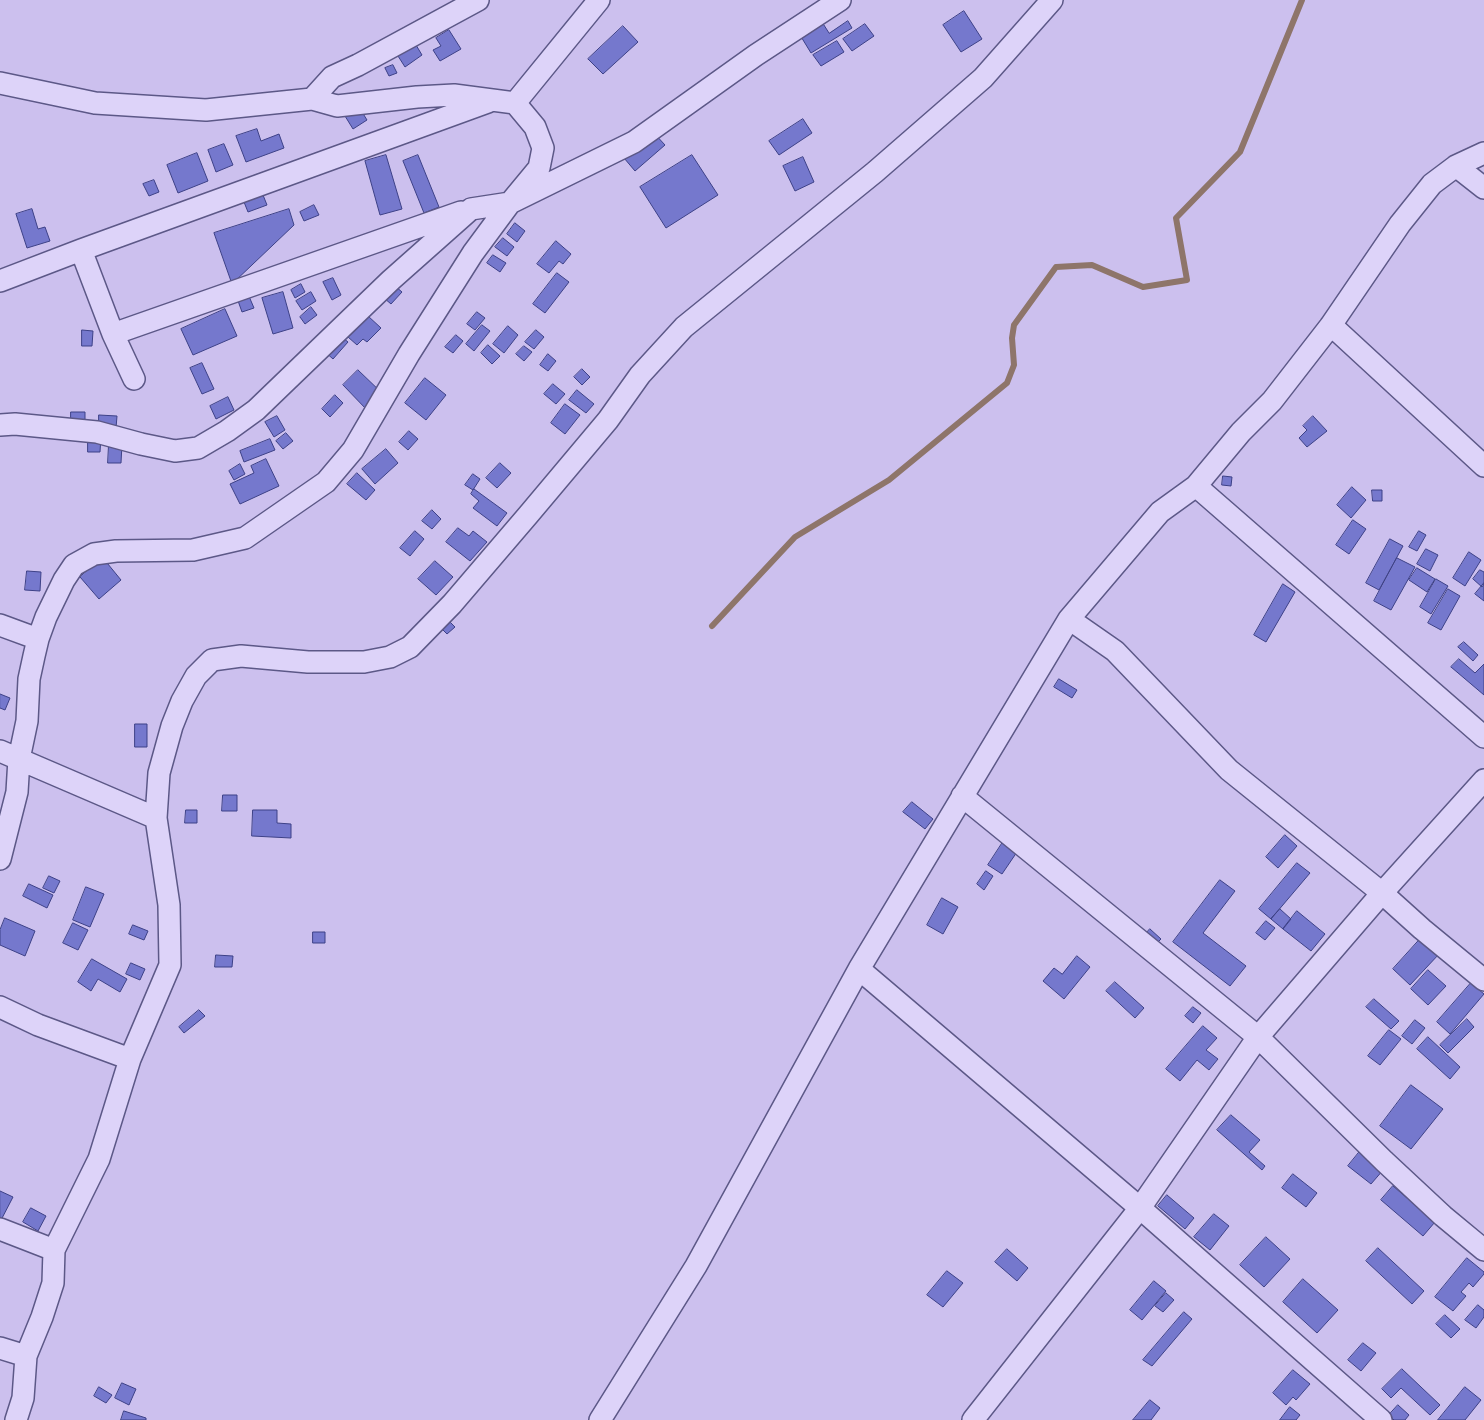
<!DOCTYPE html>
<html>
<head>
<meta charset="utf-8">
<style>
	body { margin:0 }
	canvas { display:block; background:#ccc0ee }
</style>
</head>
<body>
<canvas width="1484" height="1420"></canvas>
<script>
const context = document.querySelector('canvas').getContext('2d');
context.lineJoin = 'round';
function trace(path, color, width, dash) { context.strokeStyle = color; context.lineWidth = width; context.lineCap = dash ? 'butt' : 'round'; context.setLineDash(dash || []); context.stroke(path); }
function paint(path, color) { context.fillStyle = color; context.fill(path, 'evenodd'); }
trace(new Path2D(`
	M712,626l83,-89 94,-57 118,-97 7,-18 -2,-27 2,-13 42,-58 36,-2 51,22 44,-7 -11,-62 64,-66 62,-152`), '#8e756a', 6);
const building = new Path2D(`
	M964,11l18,28 -21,13 -18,-27z
	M848,21l4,7 -41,25 -11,-18 22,-13 7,11z
	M865,24l9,12 -22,15 -9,-12z
	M623,26l15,16 -35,32 -15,-15z
	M449,30l12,19 -21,12 -7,-11 8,-4 -5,-8z
	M837,41l7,11 -23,14 -8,-11z
	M416,45l6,10 -17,12 -7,-11z
	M393,65l4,8 -8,3 -4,-8z
	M359,107l8,13 -14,9 -8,-13z
	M803,119l9,14 -33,22 -10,-14z
	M257,129l4,12 18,-7 5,14 -38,14 -10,-26z
	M653,132l12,13 -30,26 -11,-13z
	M224,144l9,21 -17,7 -8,-22z
	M197,153l11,28 -30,12 -11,-28z
	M386,155l16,54 -22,6 -15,-54z
	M418,155l21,52 -15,6 -21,-52z
	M692,155l26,40 -52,33 -26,-41z
	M803,157l11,25 -19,9 -12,-25z
	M154,180l5,12 -10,4 -6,-12z
	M263,195l4,10 -19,7 -4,-10z
	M314,205l5,10 -15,6 -4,-9z
	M32,209l6,20 7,-2 5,14 -23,7 -11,-34z
	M289,209l5,16 -62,59 -18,-51z
	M515,223l10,8 -8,11 -10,-8z
	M503,238l11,9 -7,9 -12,-9z
	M556,241l15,13 -8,10 -4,-3 -10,12 -12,-9z
	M493,255l13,8 -6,9 -13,-9z
	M557,273l12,9 -24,31 -12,-9z
	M333,278l8,17 -9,5 -9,-18z
	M301,284l4,8 -10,6 -4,-8z
	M395,286l7,6 -11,12 -7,-6z
	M283,292l10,36 -20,6 -11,-36z
	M311,292l5,9 -14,9 -6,-9z
	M248,294l6,14 -12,4 -5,-14z
	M311,307l6,8 -12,9 -5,-7z
	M225,309l12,27 -44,19 -12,-26z
	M477,312l8,6 -10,12 -8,-6z
	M368,316l13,12 -14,14 -4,-3 -6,6 -9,-8z
	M482,325l8,6 -16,20 -8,-7z
	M508,326l10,9 -14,18 -11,-9z
	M82,330l11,1 -1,15h-10z
	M536,330l8,7 -10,12 -9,-7z
	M338,334l10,8 -15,17 -9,-8z
	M456,335l7,6 -10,12 -8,-6z
	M488,345l12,11 -8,8 -11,-11z
	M524,346l8,6 -8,9 -8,-7z
	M548,354l8,7 -8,10 -8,-6z
	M202,363l12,26 -12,5 -12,-26z
	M582,369l8,8 -8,8 -8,-8z
	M358,370l25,24 -16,16 -24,-25z
	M425,378l21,17 -20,25 -21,-17z
	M553,384l12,10 -9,10 -12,-10z
	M577,390l17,14 -8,9 -17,-13z
	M335,395l8,8 -13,14 -8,-8z
	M228,397l6,13 -18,9 -6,-13z
	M565,404l15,11 -15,19 -14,-11z
	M71,412h14v17l-14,-1z
	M99,415l18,1 -1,12 -17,-1z
	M277,416l8,14 -11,7 -9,-15z
	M1313,416l14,15 -20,16 -8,-9 8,-8 -4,-4z
	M409,431l9,8 -10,11 -9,-8z
	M286,433l7,8 -10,8 -7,-8z
	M88,436h13l-1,16h-12z
	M270,439l5,11 -31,12 -4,-11z
	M109,444h13l-1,19h-13z
	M386,449l12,14 -23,21 -13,-15z
	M266,459l13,27 -39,18 -10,-20 24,-11 -3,-7z
	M500,463l11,10 -14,15 -11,-10z
	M240,464l5,10 -11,6 -5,-9z
	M357,473l18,17 -9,10 -19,-16z
	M473,474l7,5 -7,11 -8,-5z
	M1223,476l9,1 -1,9 -9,-1z
	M1352,487l14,13 -15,18 -14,-13z
	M474,489l33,24 -10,13 -24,-18 6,-7 -8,-7z
	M1372,490h10v11h-9z
	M432,510l9,9 -9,10 -10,-8z
	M1353,520l13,9 -17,25 -13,-9z
	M458,528l11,8 4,-5 14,11 -17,19 -24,-19z
	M415,531l9,8 -14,17 -10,-8z
	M1419,531l7,4 -9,16 -8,-4z
	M1390,539l13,7 -24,44 -13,-7z
	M1426,549l12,6 -8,16 -13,-7z
	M1469,552l12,8 -16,26 -12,-8z
	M103,558l18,22 -22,19 -19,-22z
	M1397,558l18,9 -24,43 -17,-9z
	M435,561l18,16 -17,18 -18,-16z
	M1417,568l18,11 -8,13 -18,-12z
	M1480,570l4,2v12l-2,3 -9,-8z
	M27,571l14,1 -1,19 -15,-1z
	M1436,579l12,7 -17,28 -11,-7z
	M1484,583v18l-9,-7z
	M1283,584l12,8 -29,50 -12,-7z
	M1448,589l12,7 -19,34 -13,-7z
	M447,619l8,8 -8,7 -8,-8z
	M1464,642l14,13 -5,6 -15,-14z
	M1459,659l16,14 9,-9v31l-33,-28z
	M1059,679l18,11 -5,8 -18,-11z
	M0,694l10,4 -5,12 -5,-2z
	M135,724h12v23h-12z
	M223,795h14v16h-15z
	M912,802l21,17 -8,10 -22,-17z
	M186,810h11v13h-12z
	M253,810h24v13l14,1v14l-39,-2z
	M1285,835l12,11 -19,22 -12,-11z
	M1003,842l14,10 -15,22 -14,-9z
	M1297,863l13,10 -39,46 -12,-10z
	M986,871l7,5 -9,14 -7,-6z
	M49,876l11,5 -6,12 -11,-5z
	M1220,880l15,11 -32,42 43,33 -16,20 -57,-44z
	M29,884l24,11 -6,13 -24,-12z
	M86,887l18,7 -14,33 -17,-7z
	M942,898l16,9 -15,27 -16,-9z
	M1280,909l11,10 -8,10 -12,-10z
	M1297,911l28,23 -14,17 -28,-22z
	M5,918l30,13 -10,25 -25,-11v-15z
	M1266,921l9,7 -10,12 -9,-7z
	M73,923l15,7 -10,20 -15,-7z
	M133,925l15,6 -4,9 -15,-6z
	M1150,929l11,10 -8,8 -10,-10z
	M313,932h12v11h-12z
	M1422,937l18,16 -30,32 -17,-16z
	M216,955l17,1 -1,11h-17z
	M1077,956l13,11 -26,32 -21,-18 11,-13 8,6z
	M92,959l35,20 -7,13 -22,-13 -7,12 -13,-9z
	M131,963l14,6 -5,11 -14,-6z
	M1428,970l18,16 -18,19 -17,-16z
	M1115,982l29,26 -9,10 -29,-27z
	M1471,983l13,11 -34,40 -13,-12z
	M1374,999l25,22 -8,8 -25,-22z
	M1193,1007l8,6 -8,10 -8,-7z
	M199,1010l6,6 -21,17 -5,-6z
	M1467,1019l7,8 -26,26 -8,-8z
	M1415,1020l10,8 -13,16 -10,-8z
	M1203,1026l14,12 -11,12 12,9 -9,11 -12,-10 -17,21 -14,-12z
	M1389,1030l12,9 -21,26 -12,-9z
	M1428,1037l32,30 -10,12 -33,-30z
	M1411,1085l32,24 -32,40 -31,-23z
	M1231,1115l29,25 -11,12 16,14 -3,4 -45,-40z
	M1361,1150l23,19 -13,15 -23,-18z
	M1293,1174l24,19 -11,14 -24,-19z
	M1393,1186l42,36 -12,14 -42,-36z
	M0,1191l13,6 -13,25z
	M1167,1195l27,23 -9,11 -27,-23z
	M31,1208l15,8 -8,15 -15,-9z
	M1214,1214l15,12 -19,24 -16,-13z
	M1266,1237l24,22 -26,28 -24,-22z
	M1378,1248l46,43 -12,13 -46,-43z
	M1007,1249l21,19 -11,13 -22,-19z
	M1467,1258l17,14v2l-11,13 -4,-4 -8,9 5,4 -13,15 -18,-14z
	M947,1271l16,12 -20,24 -16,-12z
	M1303,1279l35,31 -21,23 -34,-31z
	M1154,1281l12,10 -24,29 -12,-10z
	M1166,1293l8,7 -11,12 -8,-6z
	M1478,1305l6,5v7l-8,11 -11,-8z
	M1184,1312l8,7 -40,47 -9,-6z
	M1445,1315l15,14 -9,9 -15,-14z
	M1363,1343l13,10 -15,18 -13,-11z
	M1402,1369l38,36 -10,10 -29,-27 -10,10 -9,-9z
	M1293,1370l17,14 -14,16 -3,-3 -7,8 -13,-12z
	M122,1383l14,6 -7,16 -14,-7z
	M99,1387l13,8 -6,8 -12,-7z
	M1465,1387l16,13 -16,20h-27z
	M1150,1400l10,8 -9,12h-18z
	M1398,1405l11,10 -4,5h-11l-5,-5z
	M1290,1407l10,8 -4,5h-16z
	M124,1411l22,7v2h-25z`);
paint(building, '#7578cd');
trace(building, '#3d4187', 1);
const minor = new Path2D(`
	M0,83l95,20 111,7 106,-11
	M515,103l84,-103
	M1456,166l28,22
	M81,250l32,84 21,45
	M0,281l81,-31 407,-148
	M1331,325l153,141
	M113,334l348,-122
	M0,425l15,-1 82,8 44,12 34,7 23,-3 29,-17 29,-21 135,-130 80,-71 39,-6 124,-61 122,-87 84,-55
	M1196,486l288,251
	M1069,619l46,32 114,119 153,123 40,36 62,51
	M0,625l38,14
	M0,751l156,67
	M962,796l296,241 126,124 59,55 41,34
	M0,859l17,-67 2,-33 8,-38 2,-42 5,-23 4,-17 8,-22 18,-37 10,-15 20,-11 22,-3 77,-1 52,-12 81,-56 27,-32 56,-96 64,-101 37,-50 29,-35 4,-20 -8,-21 -20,-24 -61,-8 -37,2 -80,9 -25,-7 20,-22 26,-12 120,-65
	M859,969l281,239 241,212
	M0,1007l38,18 92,34
	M0,1229l54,21
	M0,1348l26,8
	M16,1420l7,-22 3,-42 16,-39 11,-34 1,-33 45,-91 31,-100 40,-94 -1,-60 -13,-87 3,-45 13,-47 10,-25 14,-25 16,-16 29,-4 67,6h56l26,-5 20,-10 42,-43 77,-90 79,-94 32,-45 44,-48 191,-155 108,-94 69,-78
	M600,1420l96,-154 163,-297 210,-350 91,-107 36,-26 45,-54 31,-31 59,-76 69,-101 32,-40 24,-18 28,-13
	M973,1420l167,-212 118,-171 124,-144 102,-113`);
trace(minor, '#5c5887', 24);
trace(minor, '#ddd3f9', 21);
</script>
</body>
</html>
